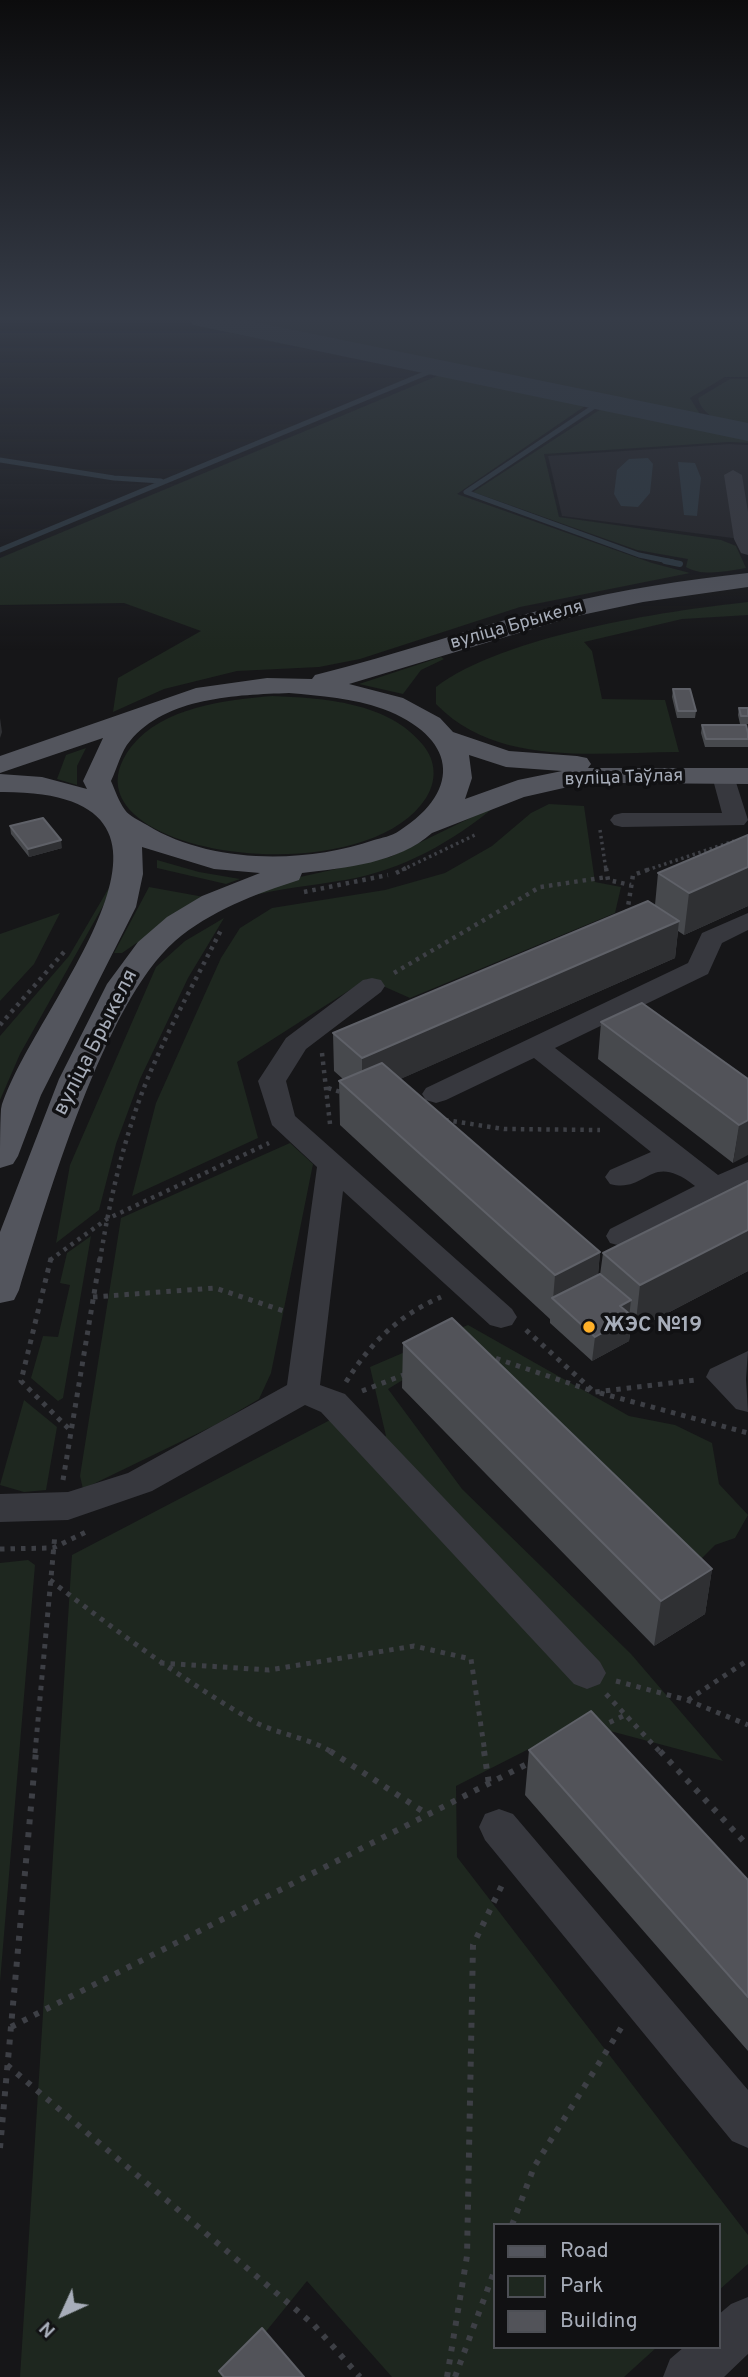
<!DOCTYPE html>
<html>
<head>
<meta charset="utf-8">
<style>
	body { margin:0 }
	#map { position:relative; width:748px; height:2377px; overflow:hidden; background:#161618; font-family:Overpass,sans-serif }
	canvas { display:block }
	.legend { position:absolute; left:493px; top:2223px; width:228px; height:126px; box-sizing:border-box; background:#111113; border:2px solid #4d4f55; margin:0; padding:9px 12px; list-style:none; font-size:21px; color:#a7adb9 }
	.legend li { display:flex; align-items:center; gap:14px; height:35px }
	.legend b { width:35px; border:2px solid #4d4f55 }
	.north { position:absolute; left:28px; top:2279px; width:70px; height:70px; -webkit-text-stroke:5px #111113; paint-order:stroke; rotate:225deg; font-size:19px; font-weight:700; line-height:28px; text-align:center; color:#a7adb9 }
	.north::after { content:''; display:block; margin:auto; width:24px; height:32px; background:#a7adb9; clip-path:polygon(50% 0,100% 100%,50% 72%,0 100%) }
</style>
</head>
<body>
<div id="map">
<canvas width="748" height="2377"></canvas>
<ul class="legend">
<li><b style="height:9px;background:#53555d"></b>Road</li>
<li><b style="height:19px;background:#1e271f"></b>Park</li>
<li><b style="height:19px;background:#525359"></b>Building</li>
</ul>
<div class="north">N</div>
</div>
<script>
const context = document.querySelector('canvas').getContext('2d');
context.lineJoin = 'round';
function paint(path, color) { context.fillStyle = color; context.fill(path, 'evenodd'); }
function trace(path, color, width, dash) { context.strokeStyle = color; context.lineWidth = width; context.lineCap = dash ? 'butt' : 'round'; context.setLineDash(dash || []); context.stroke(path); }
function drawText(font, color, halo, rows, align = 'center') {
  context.font = font + ' Overpass,sans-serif'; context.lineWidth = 7; context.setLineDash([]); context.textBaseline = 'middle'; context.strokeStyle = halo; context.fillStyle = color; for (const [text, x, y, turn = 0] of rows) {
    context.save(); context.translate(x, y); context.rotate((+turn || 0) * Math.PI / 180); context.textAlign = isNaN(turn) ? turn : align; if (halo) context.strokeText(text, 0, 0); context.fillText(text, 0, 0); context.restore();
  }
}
paint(new Path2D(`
	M729,444l19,1v95l-186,-24 -14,-60z`), '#222225');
paint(new Path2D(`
	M216,319h532v58h-23l-35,21 13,21z
	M442,374l146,30 -131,90 195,69 38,10 -170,34 -160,52 -41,8 -82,4 -73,18 -51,23 5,-34 83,-47 -77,-28 -124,2v-47z
	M730,379h18v50c-19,-6 -45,-9 -50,-31z
	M604,407l144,29v7l-19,-1 -185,12 15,63 162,23 15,6 10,22c-20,3 -43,9 -60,-1l2,-8 -51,-9 -164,-58z
	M748,602v13l-66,4 -98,23 8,9 10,48 63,1 14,52c-81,0 -181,16 -243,-48v-17c67,-51 227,-76 312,-85z
	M441,657l3,2 -23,11 -18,24 -44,-10z
	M272,696c51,2 117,6 151,49 13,16 14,35 3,53 -65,101 -376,55 -295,-51 31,-40 95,-47 141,-51z
	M86,748l-9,18v19l-20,-6 9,-24z
	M549,804l35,2 11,76 26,5 -6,26 -205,85 -43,-19 -130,83 21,76 -126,58 24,-93 65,-145 19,-30 32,-20 113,-18 60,-17 47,-27 39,-33z
	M497,805c-45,37 -94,65 -152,75 -34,6 -67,8 -100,18l28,-15 117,-26z
	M157,860l42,12 41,7 -14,5 -69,-16z
	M110,886l-2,11 -88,157 -20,46v-64l69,-80z
	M149,887l55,10 -82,56h-8z
	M60,913l-26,51 -34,37v-67z
	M224,918l-36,60 -48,101 -24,65 -17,66 -43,33 14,-78 86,-198 29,-26z
	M290,1143l23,21 -42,209 -12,26 -44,26 -132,64 -3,-13 41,-258z
	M91,1236l-28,162 -5,3 -27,-23 12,-42 15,1 12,-52 -10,-2 7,-30z
	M468,1325l161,91 46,9 37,18 7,41 29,31 -13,23 -20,7 -26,26 -237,-221 -64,39 74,100 169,165 92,107 -143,-38 -124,63 1,71 291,378v29l-30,27v-66h-224v122h163l-33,30h-232l-85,-96 -78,96h-209l52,-822 260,-136 24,26 30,-9 -16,-69z
	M24,1400l33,27 -11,63 -22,2 -24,-7z
	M28,1560l7,5 -35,417v-419z`), '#1e271f');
paint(new Path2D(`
	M648,458l5,6 -3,29 -12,14 -17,-1 -7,-12 3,-24 12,-11z
	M678,462l17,1 6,15 -4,38 -13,-1z`), '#2b363e');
trace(new Path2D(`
	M601,402l-135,90 173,63 34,7
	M0,460l114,18 47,3
	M0,550l436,-181`), '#2b363e', 5);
trace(new Path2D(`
	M665,561l15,3`), '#2b363e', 6);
paint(new Path2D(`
	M190,319h50l508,104v18l-545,-114 -10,-2z`), '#2b363e');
trace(new Path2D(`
	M600,830l6,40
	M402,870l75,-36
	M647,870l87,-29`), '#3d3f45', 3.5, [2.5, 3.5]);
trace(new Path2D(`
	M606,868l2,12 23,5
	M396,873l10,-5
	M304,892l84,-17
	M627,913l6,-38 20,-7
	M394,973l146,-86 67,-10
	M0,1025l64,-73
	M322,1053l8,71
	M328,1088l16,5
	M445,1120l59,9 96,1
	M50,1260l57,-41 162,-76
	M100,1260c9,-56 21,-109 40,-162 22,-59 54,-114 82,-170`), '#3d3f45', 4.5, [3.5, 5]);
trace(new Path2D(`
	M51,1258l-30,123 48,48
	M93,1297l122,-9 69,23
	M526,1330l66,60
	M486,1355l109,37 100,-12
	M346,1382c25,-40 52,-66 95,-85
	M362,1391l44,-17
	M600,1393l148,40
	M63,1480l37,-222
	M0,1549l53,-1 37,-18
	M50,1580c66,51 131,99 203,141 25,14 56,16 80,32
	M160,1663l109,7 145,-24 57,13 14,94
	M616,1681l71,19 61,25
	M606,1694l55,59
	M688,1700l60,-40
	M600,1727l25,-12
	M35,1753l20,-219`), '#3d3f45', 5, [4.5, 6]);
trace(new Path2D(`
	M330,1751l97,63
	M484,1751l5,33
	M660,1751l88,95
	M11,2027l522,-266
	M7,2065l306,259 47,53
	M0,2148l36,-397
	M512,2225l22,-58 87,-139
	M447,2377l20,-121 6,-311 30,-62
	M455,2377l39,-105`), '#3d3f45', 6, [5, 8]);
paint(new Path2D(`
	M733,470l9,5 6,37v43l-7,-2 -7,-14 -10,-64z
	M723,769l11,7 14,44 -4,5 -122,2 -8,-2 -4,-5 4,-5 8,-2h100l-10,-37z
	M748,913v17l-26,13 -14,31 -153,74 163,127 30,-13v22l-127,62 -11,-3 -4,-7 4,-7 85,-43c-46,-36 -47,8 -85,-2l-5,-7 5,-7 41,-18 -117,-94 -88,42 -10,3 -10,-3 -4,-6 4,-6 262,-125 14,-30z
	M372,978l9,2 4,6 -4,6 -75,57 -20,32 9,35 217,193 5,8 -5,8 -11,3 -11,-3 -147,-134 -23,194 25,9 255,268 6,11 -6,11 -13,5 -13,-5 -253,-272 -16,-7 -153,86 -84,29 -68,2v-28l68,-2 60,-19 159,-88 30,-218 -45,-42 -14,-44 28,-43 77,-58z
	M748,1351l-2,28 2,33 -12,-3 -30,-32 4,-8z
	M499,1809l14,5 235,276v58l-16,-7 -247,-301 -6,-13 6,-13z
	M748,2297v57l-24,23h-61l7,-18 14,-12h34v-32l13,-11z`), '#37383e');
paint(new Path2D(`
	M748,573v14l-105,15 -71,15 -223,67 54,14 37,20 13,14 56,19 68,5 10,2 4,6 -3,4h160v16l-129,-1 -51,4 -44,10 -92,36c-34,30 -86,35 -130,40l-3,7c-44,14 -89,31 -124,61 -71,62 -127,257 -156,349l-5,10 -14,3v-71l59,-153 48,-95 31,-42 29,-25 35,-21 58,-23 -46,-4 -72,-22 1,27 -7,33 -95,188 -23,61 -5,8 -13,4c0,-18 0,-42 1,-59 28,-99 239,-319 -1,-317v-18l42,3 45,12 -4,-8 20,-43 -103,35v-17l196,-68 71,-10 45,1 3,-4c82,-20 162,-49 245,-70 62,-16 125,-25 188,-32zM289,693c32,3 64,5 94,16 72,27 82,80 16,122 -7,5 -18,7 -25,9 -69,24 -164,24 -227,-15 -7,-4 -18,-9 -22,-15 -6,-8 -10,-20 -14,-29 6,-12 10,-30 19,-40 36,-44 107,-46 159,-48zM469,755l37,12 56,4 -44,9 -53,19 7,-21z`), '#53555d');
paint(new Path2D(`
	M673,689l23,22 -1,7h-18l-5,-21z
	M739,708h9v16h-8l-2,-9z
	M702,725l46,8v14h-43l-4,-14z
	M10,826l52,22 -33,9 -18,-23z
	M748,835v71l-64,29 -6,-4 -3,27 -275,121 200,173 -2,23h2l3,-22 145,-72v90l-113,59 -4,-3 -2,14 -37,20 -42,-38v-4l-210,-194 -1,-44 4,-2 -9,-8 -1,-38 322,-128 3,-32z
	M601,1022l147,57 -15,84 -135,-104z
	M403,1343l309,226 -7,45 -51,32 -252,-258z
	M529,1750l219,130v171l-223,-256z`), '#47494d');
paint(new Path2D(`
	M0,718l2,14 -2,6z
	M61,840l1,8 -33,9 -1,-8z
	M748,867v39l-64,29 5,-42z
	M679,921l-4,37 -313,138v-38z
	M748,1120v35l-15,8 6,-38z
	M748,1230v41l-113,59 5,-45z
	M600,1252l-4,45 -43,3 2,-25z
	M631,1300l-2,18 3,-2 -3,25 -37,20 3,-24 25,-31z
	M712,1569l-7,45 -51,32 7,-45z`), '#2f3033');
const building = new Path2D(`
	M673,689h17l6,22h-18z
	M739,708h9v8h-7z
	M702,725h44l2,8v6h-42z
	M43,818l18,22 -33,9 -18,-23z
	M748,835v32l-59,26 -31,-20z
	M648,901l31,20 -317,137 -29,-25z
	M642,1003l106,76v41l-9,5 -138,-103z
	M382,1063l218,189 -45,23 -216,-194z
	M748,1181v49l-108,55 -37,-32z
	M600,1274l31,26 -11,6 12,10 -37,21 -43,-39z
	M452,1318l260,251 -51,32 -258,-258z
	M591,1711l157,169v117l-219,-247z
	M262,2328l42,49h-80l-5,-6z`);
paint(building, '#525359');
trace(building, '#5f6168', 2);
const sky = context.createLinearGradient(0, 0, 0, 651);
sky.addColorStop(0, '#0c0c0d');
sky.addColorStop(0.49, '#363c48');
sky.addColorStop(1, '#363c4800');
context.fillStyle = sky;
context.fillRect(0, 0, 748, 651);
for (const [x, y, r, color] of [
	[589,1327,7,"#ffb028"]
]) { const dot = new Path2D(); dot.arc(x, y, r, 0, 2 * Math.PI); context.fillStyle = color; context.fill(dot); trace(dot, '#111113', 2.5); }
drawText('18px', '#a7adb9', '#111113', [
	["вуліца Брыкеля",517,626,-16],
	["вуліца Таўлая",624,779,-2]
]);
drawText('21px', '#a7adb9', '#111113', [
	["вуліца Брыкеля",97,1043,-63]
]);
drawText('bold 21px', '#a7adb9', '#111113', [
	["ЖЭС №19",603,1327]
], 'left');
</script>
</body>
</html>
